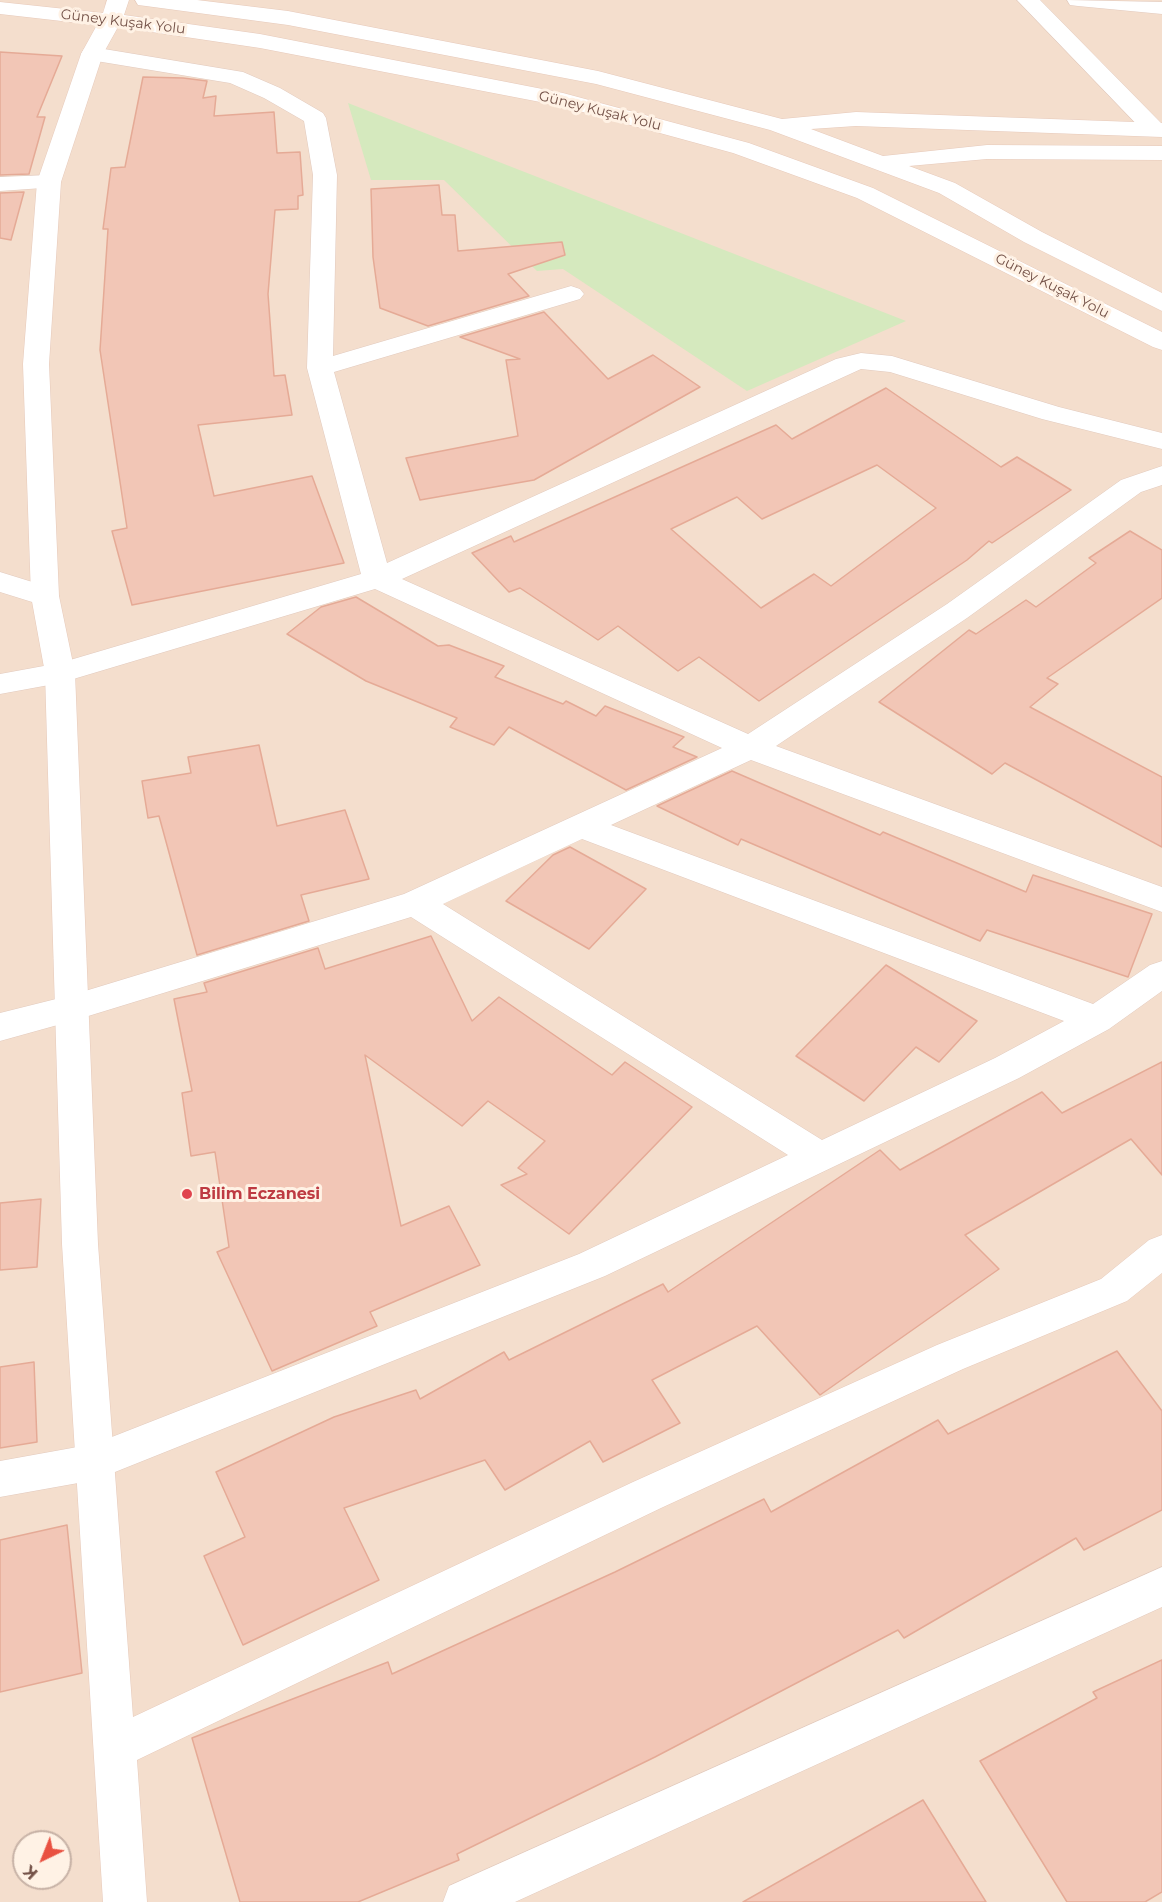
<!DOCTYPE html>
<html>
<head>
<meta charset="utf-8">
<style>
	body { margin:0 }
	#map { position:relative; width:1162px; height:1902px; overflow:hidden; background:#fceddf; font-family:Montserrat,sans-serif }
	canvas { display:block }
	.north { position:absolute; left:12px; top:1830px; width:60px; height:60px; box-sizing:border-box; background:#fff2e5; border:2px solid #c7b2a6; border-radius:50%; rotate:223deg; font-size:16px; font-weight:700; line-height:24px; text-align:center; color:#735147 }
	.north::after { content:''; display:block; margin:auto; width:21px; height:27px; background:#e95141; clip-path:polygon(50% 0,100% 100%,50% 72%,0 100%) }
</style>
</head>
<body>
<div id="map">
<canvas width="1162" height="1902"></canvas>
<div class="north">K</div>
</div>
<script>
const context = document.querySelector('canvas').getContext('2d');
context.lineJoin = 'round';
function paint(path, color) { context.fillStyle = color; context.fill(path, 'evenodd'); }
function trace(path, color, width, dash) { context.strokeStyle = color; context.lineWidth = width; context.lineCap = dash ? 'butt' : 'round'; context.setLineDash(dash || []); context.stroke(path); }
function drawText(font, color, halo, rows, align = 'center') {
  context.font = font + ' Montserrat,sans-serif'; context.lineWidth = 6; context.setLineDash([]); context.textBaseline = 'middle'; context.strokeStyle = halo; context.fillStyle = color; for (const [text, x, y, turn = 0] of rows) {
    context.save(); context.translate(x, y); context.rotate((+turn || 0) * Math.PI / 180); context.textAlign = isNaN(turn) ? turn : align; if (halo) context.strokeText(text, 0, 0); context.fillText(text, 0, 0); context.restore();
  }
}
paint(new Path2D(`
	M0,0h1162v1902h-1162zM24,1842h36v36h-36z`), '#f4decd');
paint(new Path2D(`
	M348,103l558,218 -159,70 -184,-122 -26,2 -93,-91h-73z`), '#d5e9be');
const building = new Path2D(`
	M0,52l62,4 -25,61h8l-16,57 -29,1z
	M143,77l40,1 24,3 -4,17 13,-2 -2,20 60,-4 3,41 23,-1 3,43 -5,1v13l-23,1 -7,84 6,82 11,-1 7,40 -94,10 16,71 98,-20 32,87 -212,42 -20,-74 15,-3 -27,-178 8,-121h-5l8,-61 14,-1z
	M439,185l3,30h13l3,36 104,-9 3,13 -57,19 21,22 -101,30 -48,-18 -7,-51 -2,-68z
	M24,192l-13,48 -11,-2v-45z
	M544,312l64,67 45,-24 47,32 -166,93 -114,20 -14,-42 112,-22 -12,-76 14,-1 -60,-22z
	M886,388l115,79 16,-10 54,33 -79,53 -3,-2 -22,19 -208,141 -60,-44 -21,14 -60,-45 -20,14 -78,-52 -11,4 -37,-39 39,-17 3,6 262,-117 16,14zM877,465l59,43 -105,78 -17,-12 -53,34 -90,-79 66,-32 25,22z
	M1130,531l32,19v48l-115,80 11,6 -28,23 132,70v70l-157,-84 -13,11 -113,-72 90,-72 7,4 50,-34 10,7 60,-44 -7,-5z
	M356,597l82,49 11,-1 55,21 -9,11 68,27 3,-3 30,15 9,-10 79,31 -11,10 24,10 -71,33 -117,-63 -15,18 -44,-18 7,-9 -91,-37 -79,-47 34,-27z
	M259,745l18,81 68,-16 24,69 -68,16 8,26 -112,34 -38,-139 -11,2 -6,-37 49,-8 -3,-16z
	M732,771l148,64 3,-3 143,60 7,-17 119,39 -24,63 -141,-47 -7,11 -239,-102 -3,6 -81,-39z
	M570,847l76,42 -57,60 -83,-48 47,-46z
	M431,936l41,85 27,-24 113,78 13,-13 67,45 -123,127 -68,-49 26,-11 -9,-6 27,-27 -57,-40 -26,25 -97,-71 36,171 48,-20 31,59 -110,47 7,14 -105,45 -55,-119 12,-5 -14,-95 -24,4 -9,-63 10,-2 -18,-92 33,-7 -3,-9 114,-35 7,21z
	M886,965l91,56 -38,41 -23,-15 -52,54 -68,-45z
	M1162,1062v113l-31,-36 -166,96 34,34 -179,126 -63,-69 -105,54 28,43 -77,39 -13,-21 -85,49 -20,-30 -141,48 35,72 -136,65 -39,-89 41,-19 -29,-65 118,-55 82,-27 4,9 84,-47 5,8 154,-76 5,8 212,-142 20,20 142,-78 20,21z
	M41,1199l-4,68 -37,3v-67z
	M1117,1351l45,60v99l-78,40 -8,-12 -172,100 -6,-8 -243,127 -198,97 2,6 -101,42h-118l-48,-164 196,-76 4,12 223,-102 149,-73 7,13 167,-92 10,14z
	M34,1362l3,80 -37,6v-81z
	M67,1525l15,148 -82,19v-152z
	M1162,1660v232l-17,10h-78l-87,-141 117,-63 -4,-6z
	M923,1800l63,102h-243z`);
paint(building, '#f2c6b6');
trace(building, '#e5aa96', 1.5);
const street = new Path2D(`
	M1017,0h23l122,124v10h-16z
	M1067,0l95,2v12l-84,-8 -8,-1z
	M92,47l151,25 37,16 43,25 3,5 11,57 -4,181 238,-70 9,3 4,5 -4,5 -246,73 53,191 449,-204 25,-6 31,3 167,51 103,26v16l-120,-30 -152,-47 -29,-3 -459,210 346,155 199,-130 174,-124 41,-14v19l-21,7 -174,126 -191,128 386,141v25l-411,-152 -140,65 482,179 57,-39 12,-4v30l-53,38 -90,49 -414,198 -510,204 -95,17v-36l94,-17 485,-190 209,-99 -377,-238 -339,104 -72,20v-28l72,-18 332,-101 318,-146 -347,-159 -315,94 -60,11v-20l60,-11 301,-89 -54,-206 6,-193 -9,-54 -40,-23 -34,-15 -146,-24 -3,-5 3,-5zM582,839l482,182 -69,37 -173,82 -379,-236z
	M49,175l8,2 4,5 -4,5 -57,4v-14z
	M0,572l55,17 4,7 -4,7 -10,3 -45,-14z
	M1162,1567v40l-647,295h-72l6,-16z`);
const secondary = new Path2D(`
	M107,0h22l-5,15 136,19 303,59 186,50 124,45 289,144v18l-9,-3 -296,-149 -124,-45 -172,-47 -301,-58 -142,-21 -15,27 -42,128 -12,182 10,232 16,77 23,571 35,473 500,-235 304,-137 164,-66 48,-39 13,-5v38l-35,28 -164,68 -302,139 -524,252 10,142h-44l-41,-658 -17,-571 -14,-77 -8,-232 14,-182 44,-128 16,-29 -97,-11v-12l103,11z
	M135,0h62l91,11 310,60 184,48 74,-7 306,11v14l-306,-11 -45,3 72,27 104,-11 175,1v14l-175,-1 -78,7 46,17 87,49 120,61v18l-138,-69 -85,-49 -169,-63 -174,-46 -308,-59 -142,-19 -8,-1z`);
trace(street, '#e2cabe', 1);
trace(secondary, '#e7cabb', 1);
paint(street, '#fff');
paint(secondary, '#fff');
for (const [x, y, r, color] of [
	[187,1194,6,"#e0444e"]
]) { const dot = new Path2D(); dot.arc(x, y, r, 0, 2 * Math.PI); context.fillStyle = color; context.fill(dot); trace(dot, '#fff2e5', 2); }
drawText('14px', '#735147', '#fff2e5', [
	["Güney Kuşak Yolu",123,22,7],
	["Güney Kuşak Yolu",600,111,14],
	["Güney Kuşak Yolu",1052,286,27]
]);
drawText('bold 16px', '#be3a42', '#fff2e5', [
	["Bilim Eczanesi",199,1194]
], 'left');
</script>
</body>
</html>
